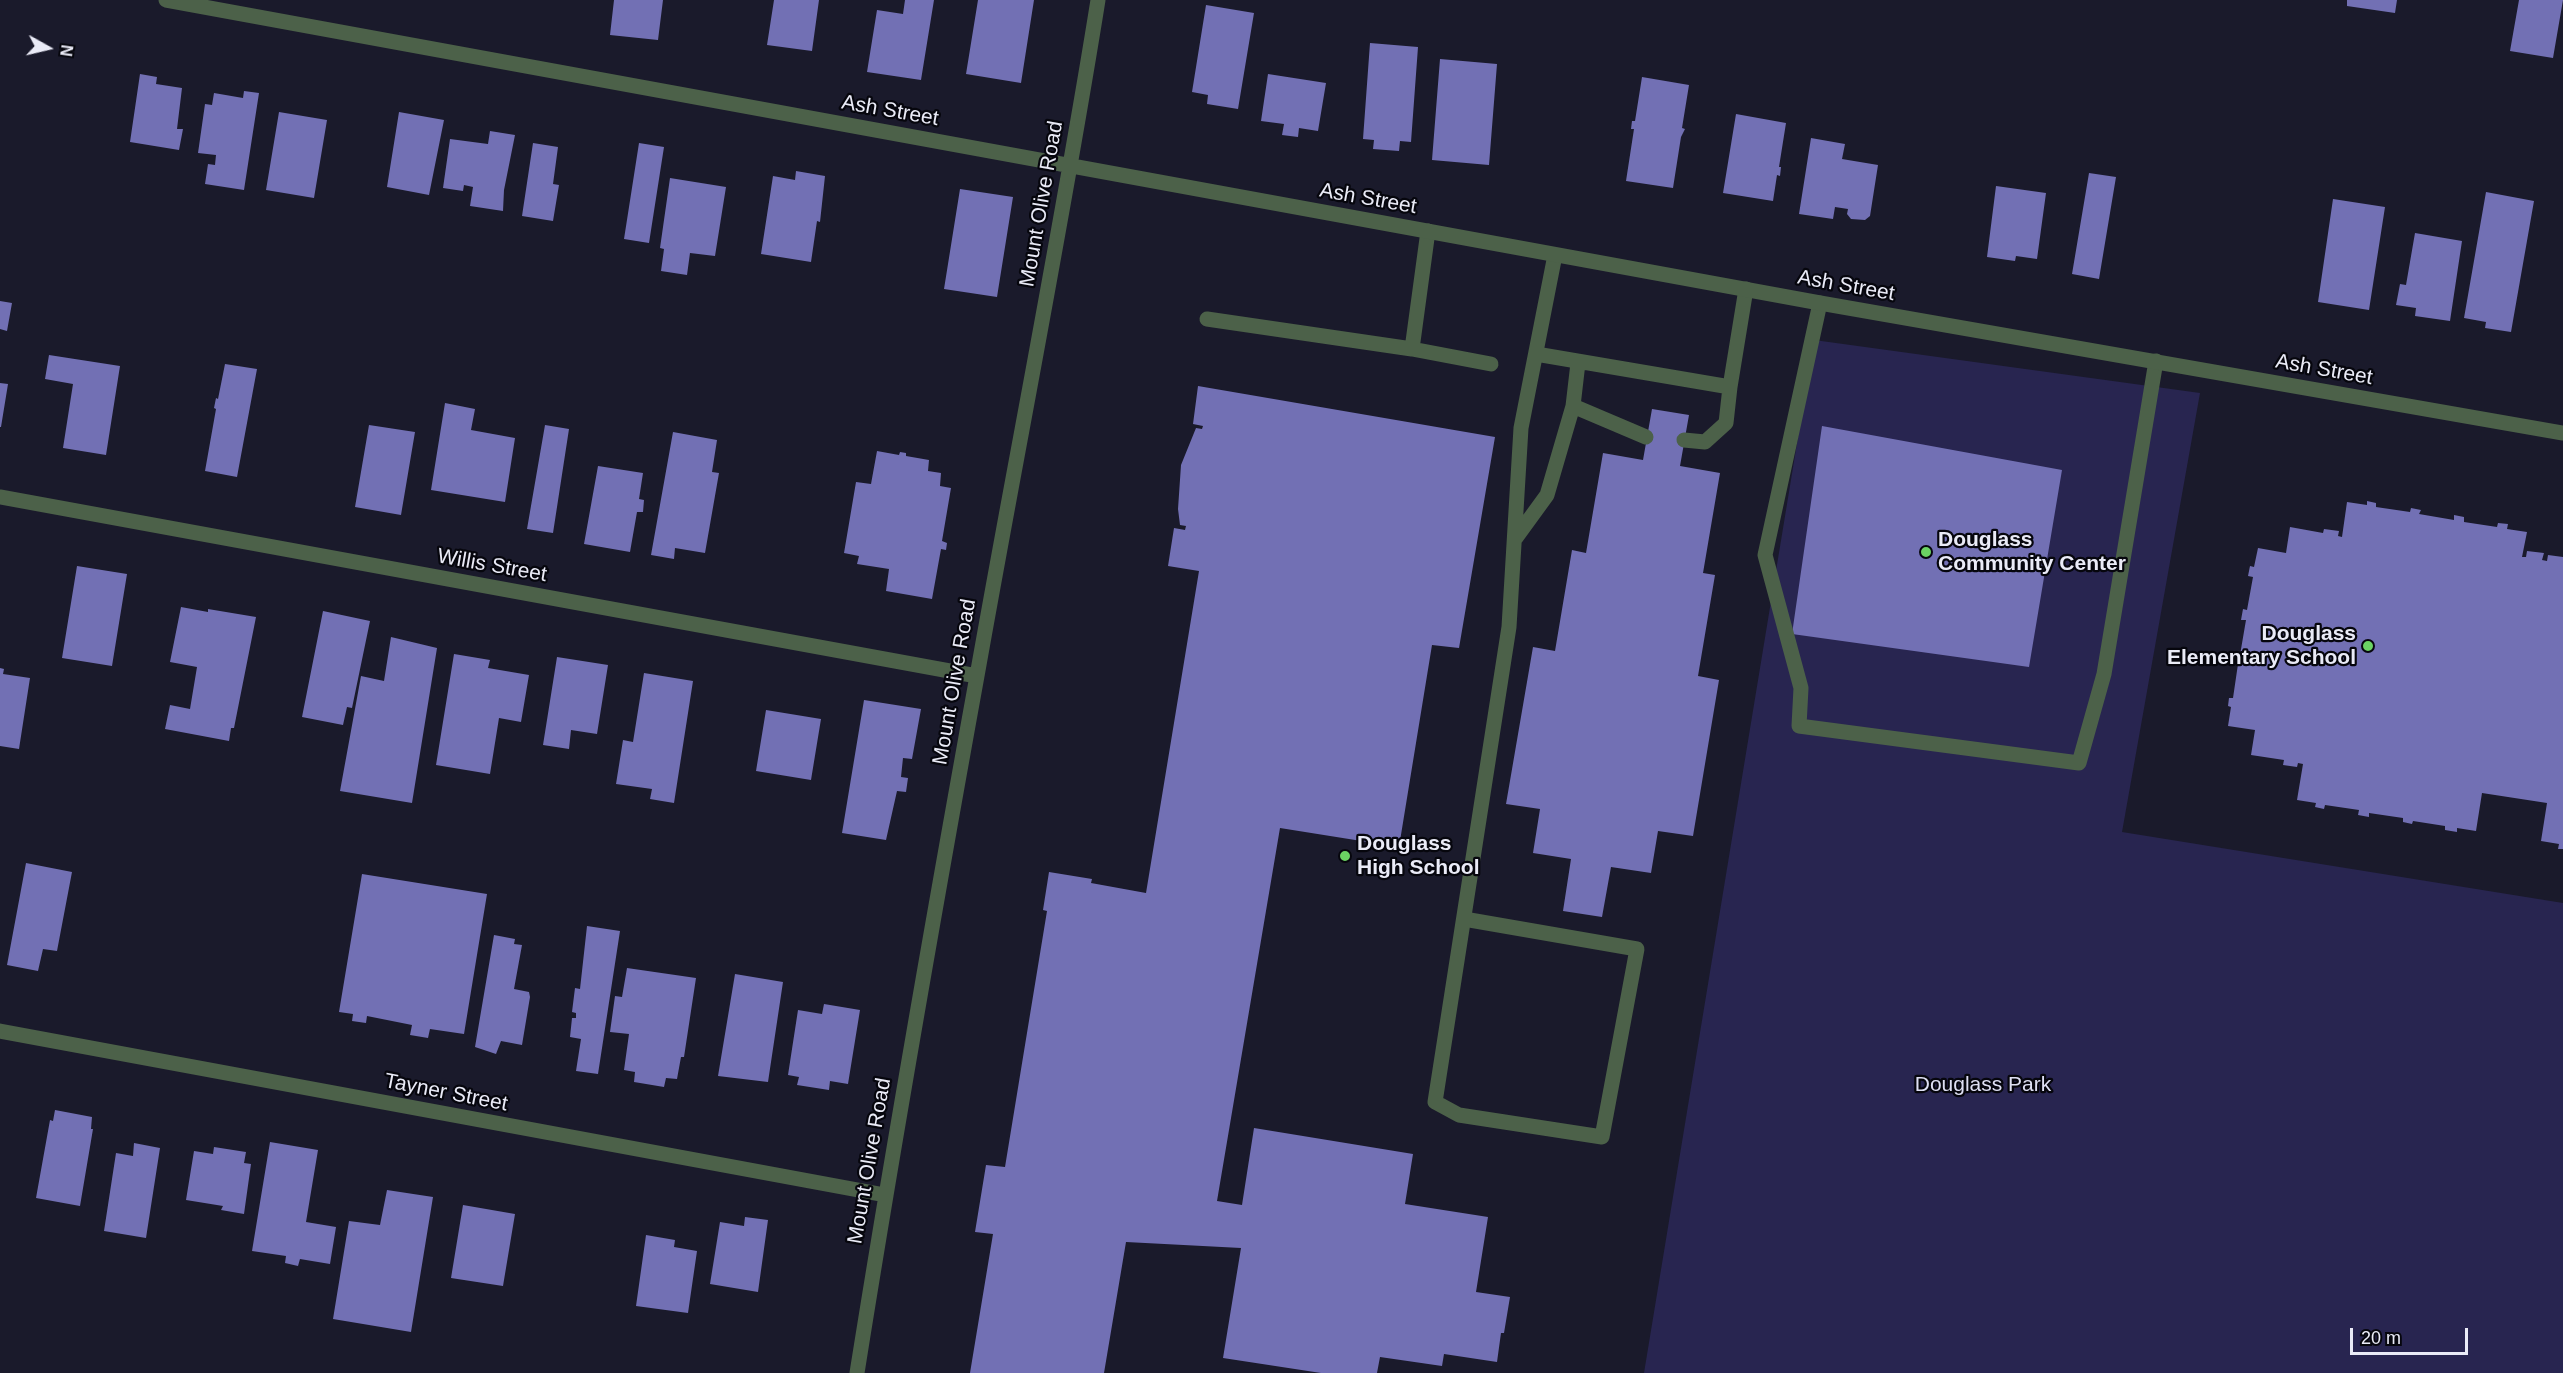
<!DOCTYPE html>
<html>
<head>
<meta charset="utf-8">
<style>
	body { margin:0 }
	#map { position:relative; width:2563px; height:1373px; overflow:hidden; background:#1a1a2b; font-family:Arial,sans-serif }
	canvas { display:block }
	.north { position:absolute; left:18px; top:18px; width:60px; height:60px; -webkit-text-stroke:4px #06060d; paint-order:stroke; rotate:98deg; font-size:16px; font-weight:700; line-height:24px; text-align:center; color:#eaebf7 }
	.north::after { content:''; display:block; margin:auto; width:21px; height:27px; background:#eaebf7; clip-path:polygon(50% 0,100% 100%,50% 72%,0 100%) }
	.scale { position:absolute; left:2350px; top:1328px; width:118px; height:27px; box-sizing:border-box; border:3px solid #eaebf7; border-top:0; padding-left:8px; font-size:18px; line-height:21px; white-space:nowrap; color:#eaebf7; -webkit-text-stroke:4px #06060d; paint-order:stroke }
</style>
</head>
<body>
<div id="map">
<canvas width="2563" height="1373"></canvas>
<div class="north">N</div>
<div class="scale">20 m</div>
</div>
<script>
const context = document.querySelector('canvas').getContext('2d');
context.lineJoin = 'round';
function paint(path, color) { context.fillStyle = color; context.fill(path, 'evenodd'); }
function trace(path, color, width, dash) { context.strokeStyle = color; context.lineWidth = width; context.lineCap = dash ? 'butt' : 'round'; context.setLineDash(dash || []); context.stroke(path); }
function drawText(font, color, halo, rows, align = 'center') {
  context.font = font + ' Arial,sans-serif'; context.lineWidth = 4.5; context.setLineDash([]); context.textBaseline = 'middle'; context.strokeStyle = halo; context.fillStyle = color; for (const [text, x, y, turn = 0] of rows) {
    context.save(); context.translate(x, y); context.rotate((+turn || 0) * Math.PI / 180); context.textAlign = isNaN(turn) ? turn : align; if (halo) context.strokeText(text, 0, 0); context.fillText(text, 0, 0); context.restore();
  }
}
paint(new Path2D(`
	M1814,340l386,53 -78,439 441,71v470h-919z`), '#282550');
paint(new Path2D(`
	M614,0h49l-5,40 -48,-5z
	M774,0h45l-7,51 -45,-6z
	M905,0h29l-13,80 -54,-8 10,-62 26,4z
	M978,0h56l-13,83 -55,-9z
	M2347,0h50l-2,13 -48,-7z
	M2519,0h44l-10,58 -43,-7z
	M1206,5l48,8 -16,96 -31,-5 1,-9 -16,-3z
	M1370,43l48,4 -7,95 -11,-1 -1,10 -26,-2 1,-9 -11,-1z
	M1440,59l57,5 -8,101 -57,-5z
	M140,74l17,3 -1,7 26,4 -5,41h6l-4,21 -49,-8z
	M1268,74l58,9 -8,48 -19,-3 -1,9 -16,-2 2,-11 -23,-3z
	M1642,77l47,8 -7,43 3,1 -4,8 -8,51 -47,-7 8,-52h-3l1,-8h3z
	M244,91l15,2 -15,97 -39,-6 3,-20 7,1 1,-10 -18,-2 7,-49 7,1 2,-12 29,5z
	M279,112l48,8 -13,78 -48,-8z
	M399,112l45,8 -15,75 -42,-8z
	M1736,114l50,9 -7,44h2l-1,9 -3,-1 -4,26 -50,-8z
	M490,131l25,4 -11,55 -1,21 -33,-5 3,-19 -9,-2 -1,6 -20,-3 7,-49 38,5z
	M1811,138l34,6 -3,15 36,6 -8,51 -5,4 -14,-1 -4,-5 1,-5 -13,-2 -2,12 -34,-5z
	M533,143l25,4 -5,37 6,1 -6,36 -31,-5z
	M639,143l25,4 -15,96 -25,-4z
	M796,171l29,5 -5,46 -3,-1 -6,41 -50,-8 12,-78 22,4z
	M2089,173l27,4 -17,102 -27,-5z
	M670,178l56,9 -11,69 -25,-3 -3,22 -26,-4 3,-22 -4,-1z
	M1996,186l50,7 -9,66 -21,-3 -1,5 -28,-4z
	M960,189l53,8 -16,100 -53,-8z
	M2486,192l48,9 -23,131 -26,-4 1,-6 -22,-4z
	M2333,199l52,8 -16,103 -51,-8z
	M2415,233l47,8 -12,80 -35,-5 1,-8 -20,-3 4,-21 6,1z
	M0,301l12,2 -5,28 -7,-2z
	M49,355l71,11 -14,89 -43,-7 10,-64 -28,-5z
	M225,364l32,5 -20,108 -32,-6 11,-62 -2,-1 2,-10 2,1z
	M0,383l8,1 -7,43h-1z
	M1198,386l297,51 -36,211 -27,-3 -33,202 -119,-19 -63,373 25,4 12,-77 159,26 -8,50 83,13 -12,75 34,5 -6,36h-3l-4,29 -53,-8 -2,12 -62,-9 -3,16h-56l-98,-15 18,-110 -115,-6 -22,131h-134l23,-139 -18,-2 11,-67 19,2 42,-256 -4,-1 6,-38 43,7 -1,4 55,10 53,-322 -31,-5 6,-38 11,2 1,-4 -6,-1 -2,-16 3,-44 15,-37 6,1 1,-3 -10,-2z
	M445,403l30,6 -4,21 44,8 -10,64 -74,-12z
	M1652,409l37,6 -9,51 40,7 -17,100 12,2 -17,101 21,4 -26,156 -35,-5 -7,42 -40,-6 -9,50 -39,-6 8,-52 -38,-6 7,-44 -34,-5 27,-157 22,4 17,-101 14,3 17,-100 40,7z
	M369,425l46,7 -14,83 -46,-8z
	M545,425l24,4 -16,104 -26,-4z
	M1822,426l240,44 -33,197 -237,-33z
	M673,432l44,8 -5,32 7,1 -14,80 -30,-5 -1,11 -23,-4z
	M877,451l22,4 1,-3 6,1v3l23,4 -1,11 13,2 -1,13 11,2 -9,53 5,2 -1,7 -5,-1 -9,50 -46,-8 3,-22 -32,-5 2,-8 -15,-3 12,-71 15,2z
	M598,466l45,7 -4,26 5,1 -1,12h-6l-7,40 -46,-8z
	M2367,501l9,2v4l34,5 1,-4 10,2 -2,4 35,6v-5l10,2v5l33,5 1,-4 10,1 -1,5 20,3 -5,25h4l1,-6 17,2 -2,7 5,1 1,-6 15,2v292h-5l1,-5 -18,-3 6,-38 -65,-10 -6,38 -19,-3v4l-12,-2v-4l-32,-5 -1,3 -9,-2v-4l-34,-5v4l-11,-2 1,-5 -34,-5 -1,4 -9,-2 1,-4 -19,-3 6,-36 -5,-1 -1,4 -14,-2 1,-5 -33,-5 4,-25 -27,-4 3,-19 -3,-1 1,-8h4l5,-34 -4,-1 2,-9 4,1 6,-35h-5l2,-11 4,1 6,-33 -5,-1 2,-10 4,1 4,-19 28,5 4,-26 33,6 1,-4 15,2 -1,5 4,1 5,-35 20,3z
	M77,566l50,8 -15,92 -50,-8z
	M181,607l27,5v-3l48,8 -22,111h-3l-2,13 -64,-12 5,-24 20,4 7,-42 -27,-5z
	M323,611l47,10 -18,87 -5,-1 -4,18 -41,-8z
	M391,637l46,11 -25,155 -72,-12 21,-115 23,5z
	M454,654l36,6 -2,8 41,7 -8,47 -22,-4 -9,56 -54,-9z
	M557,657l51,8 -11,69 -26,-4 -2,19 -26,-4z
	M0,668l4,1 -1,5 27,4 -11,71 -19,-3z
	M644,673l49,8 -19,122 -24,-4 2,-10 -36,-5 7,-44 10,2z
	M864,700l57,9 -9,50 -9,-1 -2,19 7,1 -2,14 -9,-1 -11,49 -44,-7z
	M766,710l55,9 -10,61 -55,-9z
	M26,863l46,9 -15,79 -14,-2 -5,22 -31,-6z
	M362,874l125,20 -23,140 -34,-5 -2,9 -18,-3 2,-10 -45,-9 -1,7 -14,-2 1,-7 -14,-2z
	M587,926l33,5 -22,143 -22,-3 5,-32 -11,-2 2,-19h4v-5l-4,-1 3,-24 5,1z
	M494,935l21,4 -1,5 8,1 -8,44 15,3 1,5 -8,48 -21,-4 -5,13 -21,-7z
	M627,968l69,10 -12,79h-3l-4,22 -11,-1 -2,9 -30,-5 1,-10 -11,-2 5,-36 -19,-2 5,-36 7,1z
	M735,974l48,8 -15,100 -50,-6z
	M824,1004l36,6 -12,74 -18,-3 -1,9 -32,-5 2,-8 -11,-2 10,-65 24,4z
	M55,1110l37,7 -1,12h2l-13,77 -44,-8 14,-78 3,1z
	M270,1142l48,8 -12,72 30,5 -6,37 -30,-5 -2,7 -13,-3 1,-7 -34,-5z
	M134,1143l26,5 -14,90 -42,-7 12,-78 17,3z
	M214,1147l32,5 -2,11 7,1 -7,50 -23,-4 2,-4 -37,-6 8,-49 19,3z
	M387,1190l46,7 -22,135 -78,-13 16,-98 31,4z
	M463,1205l52,9 -12,72 -52,-8z
	M745,1217l23,3 -10,72 -48,-8 10,-62 24,4z
	M646,1235l29,5 -1,7 23,4 -9,62 -52,-7z`), '#7270b4');
trace(new Path2D(`
	M1428,231l-16,118 79,15
	M1820,303l-55,252 36,133 -2,38 280,37 25,-89 52,-313
	M1207,319l205,30
	M1536,354l194,33 16,-98
	M1578,363l-5,43 73,31
	M1684,440l21,2 21,-19 4,-36
	M1515,539l32,-44 26,-89
	M1464,919l173,30 -35,188 -143,-22 -24,-13 74,-475 12,-199 34,-173`), '#4c6149', 15);
trace(new Path2D(`
	M166,0l1654,303 743,130
	M0,497l977,179
	M0,1031l885,164
	M857,1373c37,-233 78,-465 120,-697 40,-226 85,-450 121,-676`), '#4c6149', 15);
for (const [x, y, r, color] of [
	[1926,552,6,"#6bd363"],
	[2368,646,6,"#6bd363"],
	[1345,856,6,"#6bd363"]
]) { const dot = new Path2D(); dot.arc(x, y, r, 0, 2 * Math.PI); context.fillStyle = color; context.fill(dot); trace(dot, '#06060d', 2); }
drawText('21px', '#eaebf7', '#06060d', [
	["Ash Street",890,111,10],
	["Ash Street",1368,199,10],
	["Mount Olive Road",1042,204,-80],
	["Ash Street",1846,286,10],
	["Ash Street",2324,370,10],
	["Willis Street",492,566,10],
	["Mount Olive Road",955,682,-80],
	["Tayner Street",446,1093,11],
	["Mount Olive Road",870,1161,-80]
]);
drawText('bold 21px', '#eaebf7', '#06060d', [
	["Douglass",1938,540],
	["Community Center",1938,564],
	["Douglass",2356,634,"right"],
	["Elementary School",2356,658,"right"],
	["Douglass",1357,844],
	["High School",1357,868]
], 'left');
drawText('21px', '#dedff3', '#06060d', [
	["Douglass Park",1983,1085]
]);
</script>
</body>
</html>
